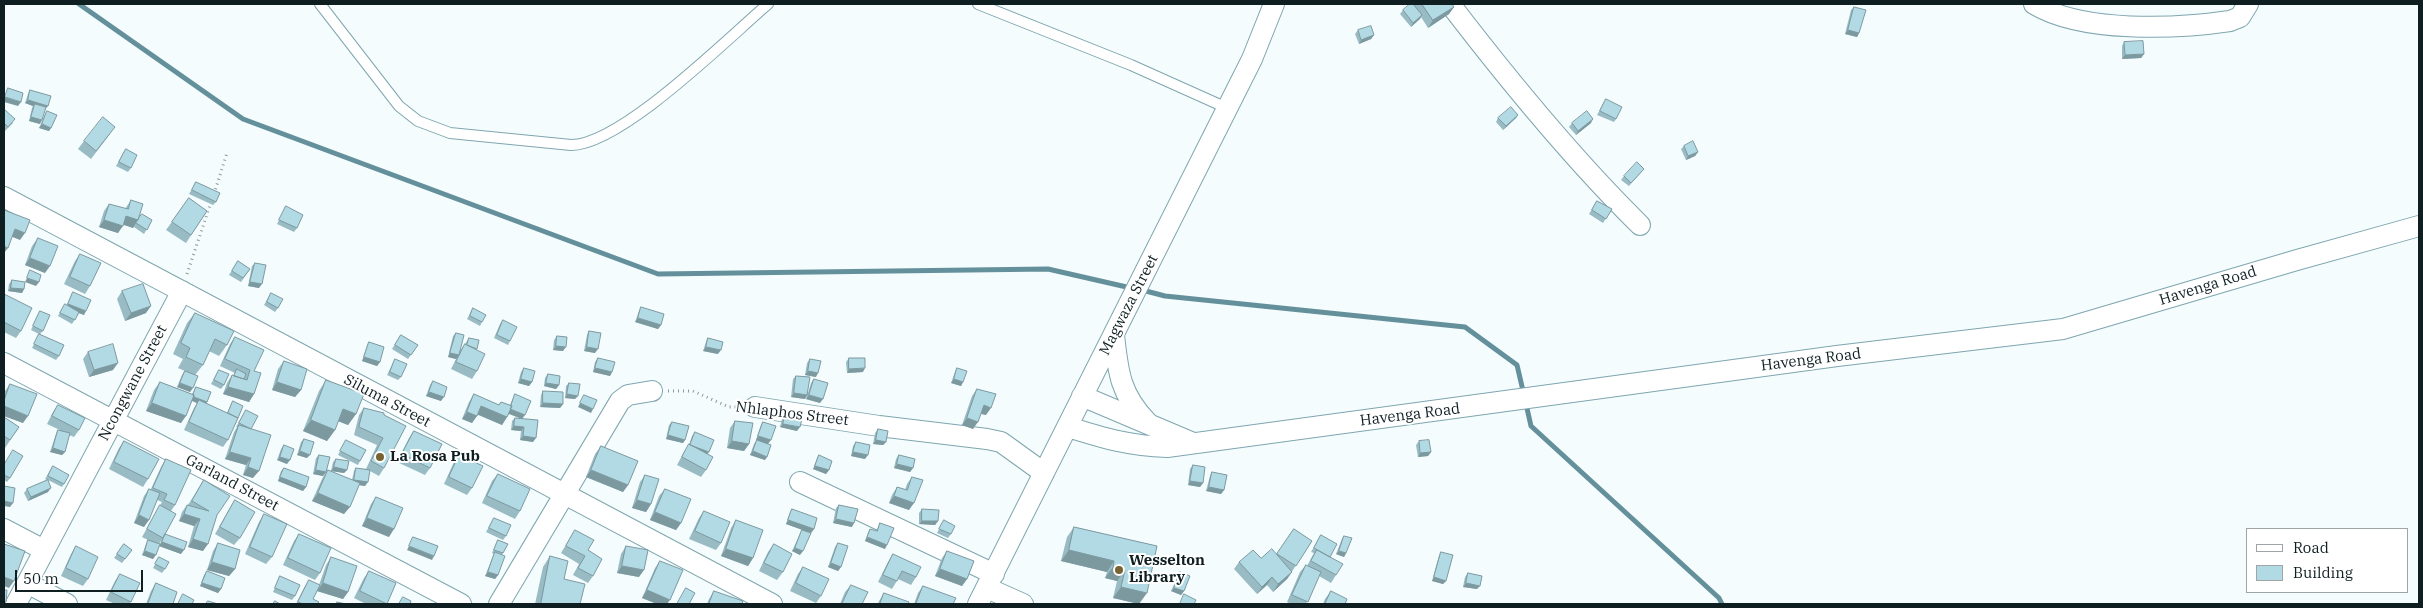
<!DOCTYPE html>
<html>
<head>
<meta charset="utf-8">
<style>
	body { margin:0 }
	#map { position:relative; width:2423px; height:608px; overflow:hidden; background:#f4fcfe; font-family:"IBM Plex Serif",serif }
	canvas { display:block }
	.frame { position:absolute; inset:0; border:5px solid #0e1e21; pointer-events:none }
	.legend { position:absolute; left:2246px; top:528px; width:162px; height:65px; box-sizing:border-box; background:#fff; border:1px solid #9fa5a6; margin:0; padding:6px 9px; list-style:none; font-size:15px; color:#0e1e21 }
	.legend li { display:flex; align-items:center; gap:10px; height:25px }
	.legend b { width:25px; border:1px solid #9fa5a6 }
	.scale { position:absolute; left:15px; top:570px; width:128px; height:22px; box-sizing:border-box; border:2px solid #0e1e21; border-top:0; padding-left:6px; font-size:15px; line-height:18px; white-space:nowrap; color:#0e1e21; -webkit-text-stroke:4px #fff; paint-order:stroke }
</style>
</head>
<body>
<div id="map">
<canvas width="2423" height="608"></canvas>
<div class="frame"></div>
<ul class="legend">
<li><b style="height:6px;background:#fff"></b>Road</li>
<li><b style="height:14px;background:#b2dae4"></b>Building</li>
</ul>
<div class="scale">50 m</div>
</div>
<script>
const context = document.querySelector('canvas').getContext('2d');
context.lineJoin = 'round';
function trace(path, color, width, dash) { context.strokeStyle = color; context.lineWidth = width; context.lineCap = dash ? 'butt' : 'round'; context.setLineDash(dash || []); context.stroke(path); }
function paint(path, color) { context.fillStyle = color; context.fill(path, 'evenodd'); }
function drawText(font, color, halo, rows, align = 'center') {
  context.font = font + ' "IBM Plex Serif",serif'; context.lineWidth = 4; context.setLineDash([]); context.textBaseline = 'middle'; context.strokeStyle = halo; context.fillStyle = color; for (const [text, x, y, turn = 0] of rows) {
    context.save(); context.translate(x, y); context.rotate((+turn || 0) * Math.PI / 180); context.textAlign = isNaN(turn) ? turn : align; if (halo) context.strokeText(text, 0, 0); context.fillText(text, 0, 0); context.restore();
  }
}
trace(new Path2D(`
	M79,4l164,115 415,155 390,-5 83,19
	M1142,290l23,6 300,31 52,38 7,30
	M1526,404l5,22 188,172 3,6`), '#64909b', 5);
const lane = new Path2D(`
	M320,4l79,102 19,15 32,12 121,12c50,0 156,-106 197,-141
	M978,4l153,61 96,43`);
const street = new Path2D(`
	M1450,4c59,77 121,153 190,221
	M2034,4c48,29 142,25 196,17l10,-4 8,-13
	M4,197l768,407
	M1114,335c4,37 6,59 33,87
	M4,363l457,241
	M1082,396l111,47
	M755,407l124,19 108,13 14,3 43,31
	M1068,427c35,11 62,19 99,20l670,-91 226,-27 234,-69 122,-34
	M800,482l194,92
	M4,529l40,21
	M27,583l40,21
	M987,588l36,16
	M16,604l166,-313
	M499,604l121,-203 8,-6 24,-4
	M978,604l274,-545 22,-55`);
trace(lane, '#7fa6af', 12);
trace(street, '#7fa6af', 22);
trace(new Path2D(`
	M214,194l13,-41
	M187,274l24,-72
	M668,391h25l36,16h10`), '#8c989b', 3, [1, 4]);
trace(lane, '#fff', 10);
trace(street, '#fff', 20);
paint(new Path2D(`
	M1415,4h37l2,3 -5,7 -21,14 -7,-11 -10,10 -11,-13 3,-4 11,-5z
	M1854,7l5,26 -2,4 -12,-3 6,-24z
	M1358,30l16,5 -3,4 -12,5 -4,-10z
	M2124,42l20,12 -3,4 -19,1v-13z
	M30,90l10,34 -11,-3 3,-13 1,-2 -8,-3 3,-9z
	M1606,99l10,20 -2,3 -17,-7z
	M4,109l9,14 -8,8 -1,-1z
	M47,111l4,17 -2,3 -10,-3 6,-13z
	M1518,115l-2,3 -13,12 -7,-8 2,-4z
	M1572,123h19l-15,12 -7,-8z
	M110,134l-19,25 -13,-10 6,-8z
	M1684,146l14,6 -3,4 -9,4 -5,-11z
	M126,149l5,19 -3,4 -12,-6z
	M1644,169l-15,17 -8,-6 3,-4z
	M196,182l20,20 -3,3 -24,-11z
	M189,198l18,13 -21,32 -20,-13z
	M131,200l7,20h14l-8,14 -10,-7 3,-5 -4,6 -10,-4 -5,9 -19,-6 5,-16 5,-7 16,5z
	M1597,201l15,8 -9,14 -14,-9z
	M286,206l11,22 -3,4 -17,-8z
	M38,238l7,35 -20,-8 7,-19z
	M80,254l10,32 -5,8 -21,-10 11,-23z
	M238,261l12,8 -9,13 -12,-7z
	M255,263l4,25 -11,-2 4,-20z
	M12,280l12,9 -2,4 -14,-2 1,-7z
	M122,291l24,22 -21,8 -8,-22z
	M73,292l11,23 -5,-2 -7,11 -14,-8 7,-12 2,1 4,-9z
	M271,293l7,15 -3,4 -11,-7z
	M4,294l17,37 -5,7 -12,-6z
	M641,307l20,18 -3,4 -23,-7 4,-11z
	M473,308l9,14 -2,4 -13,-7z
	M40,311l3,20 -3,3 19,22 -3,4 -24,-12 7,-14 -8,-4 7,-15z
	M195,313l32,32 -8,11 -10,-5 -6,14 -8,10 -5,17 -13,-5 5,-12 3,-4 -7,-3 5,-9 -10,-5 14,-31z
	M503,320l7,21 -2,4 -14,-7 6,-14z
	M589,331l6,22 -11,-2 3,-16z
	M456,333l4,18 5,-7 4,-6 7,11 1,22 -5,8 -21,-10 5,-10 -8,-2 5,-21z
	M401,335l17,10 -10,14 -16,-10z
	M557,336l6,15 -10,-1 1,-10z
	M235,337l19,34v23l-5,8 -26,-8 4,-11 5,-8 1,1 2,-3 -15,-7 10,-22z
	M708,338l10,16 -15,-3 3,-9z
	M369,342l11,20 -3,4 -15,-5 5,-15z
	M88,352l25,18 -24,7 -6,-18z
	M598,358l14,14 -2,4 -17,-4 2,-10z
	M849,358l14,14 -16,1 -1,-11z
	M395,359l6,18 -3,3 -11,-5z
	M810,359l6,18 -11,-2 2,-12z
	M284,361l17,29 -6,7 -23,-7 6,-21z
	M524,368l8,14 -3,4 -11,-3 3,-11z
	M957,368l6,14 -2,4 -10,-3 4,-11z
	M219,370l5,15 -3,4 -10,-5z
	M548,374l11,11 -3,4 -12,-3 1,-8z
	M796,376l12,17 3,-10 3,-4 6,24 -14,-4 1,-3 -2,3 -14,-2 2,-18z
	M326,380l30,34 -8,11 -10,-4 -3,9 -8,11 -24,-10 16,-40z
	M433,381l8,20 -15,-5 4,-11z
	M160,382l32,12 4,-7 11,15 -1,1 21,10 6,-12 -5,39 -5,7 -39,-17 10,-22 3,-5 -5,-2 -11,22 -35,-12 8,-21z
	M569,383l6,16 -10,-1 1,-12z
	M10,384l13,39 -19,-7v-21l1,-4z
	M977,389l9,26 -5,-1 -8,15 -11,-4 10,-29z
	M543,391l20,13 -3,4 -20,-1 1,-12z
	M474,394l24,11 3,-3 9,3 5,-11 8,25 10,23 -13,-2 1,-9 -10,-1 1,-9 3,-3h5l-11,-4 -7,11 -24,-11 -6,9 -10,-4 7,-17z
	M58,405l21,25 -5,7 -5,-2 -4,17 -3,3 -12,-3 6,-18 2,-4h2l-13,-6 6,-12z
	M364,408l20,7v53l-5,8 -9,-5 -5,15 -6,-1 -15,29 -32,-13 11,-24 5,-7 24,10 2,-9 2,-3 10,1 11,-24 -23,-10 5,-20z
	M246,410l5,19 2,49 -10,-3 3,-10 -21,-6 9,-27 3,-5h-1z
	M785,415l12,16 -17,-4 2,-8z
	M4,417l15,10 -14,21 -1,-1z
	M735,421l14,23 -5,7 -17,-3 3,-20z
	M672,422l13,18 -2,3 -17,-4 3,-14z
	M763,422l5,22 -3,16 -15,-5 4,-11 3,-4h-1l5,-15z
	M878,429l8,13 -3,3 -10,-1 2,-11z
	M414,431l16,37 -5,7 -28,-13 12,-24z
	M695,432l12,22 -1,16 -5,7 -24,-12 7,-13 5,-7 3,-9z
	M304,439l3,19 -10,-3 4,-13z
	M346,440l14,21 -2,4 -20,-10z
	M124,441l24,38 -5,8 -34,-18 10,-21z
	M1419,441l12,11 -3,4 -10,1 -2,-12z
	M856,442l9,17 -14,-3 2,-10z
	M284,445l3,19 -10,-4 4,-11z
	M601,446l27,39 -5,7 -37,-15 9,-23z
	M319,455l7,17 -3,4 -10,-2 3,-16z
	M459,455l13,33 -5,7 -23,-11 10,-22z
	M819,455l10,15 -3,4 -13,-5 4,-10z
	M899,455l14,13 -3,4 -16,-4 2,-9z
	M166,459l9,46 -4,6 -6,24 16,19 -22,-8 3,-7 -3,5 -6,15 -11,-4 4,-11 2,-4 2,1 -8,-4 20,-35 -5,-2 -13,27 -10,-4 10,-27 5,-7h2l10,-22z
	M336,459l11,11 -3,3 -13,-2 2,-9z
	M4,465l6,13 -3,4 -3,-2z
	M1193,465l10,18 -3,4 -12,-2 2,-16z
	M53,466l11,18 -2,3 -14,-7v12l-20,9 -4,-8 3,-4 20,-9 -2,-1z
	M284,468l22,19 -3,4 -25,-10 3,-10z
	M1212,472l12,18 -3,4 -15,-3 4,-15z
	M498,474l22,37 -5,8 -33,-16 10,-22z
	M645,475l6,29 -5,8 -14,-4 8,-26z
	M912,477l-3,33 -20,-7 3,-8 5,-8 8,3 2,-6z
	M204,480l13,35 -14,36 -15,-4 6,-21 -15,-5 3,-9 5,-7h1z
	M665,489l16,34 -5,7 -26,-10 9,-24z
	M376,497l13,40 -27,-11 9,-22z
	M235,500l5,38 -6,7 -19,-11 15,-26z
	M839,505l13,22 -19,-4 3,-15z
	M792,509l22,20 -3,4 -25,-9 4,-11z
	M922,509l16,12 -3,4 -16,-1v-11z
	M704,511l17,32 -5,7 -27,-11 10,-21z
	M264,514l8,43 -6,7 -21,-10 14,-32z
	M494,518l12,18 -3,4 -17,-8z
	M736,520l17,38 -5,8 -27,-10 10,-28z
	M944,520l7,14 -3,4 -11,-5z
	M880,523l5,26 -20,-8 3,-8 2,-4 6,2z
	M1074,527l83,19 -18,58 -26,-6 4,-17 -12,-3 2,-6 -46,-11 6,-24z
	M1294,529l18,12 -25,38 -14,13 -6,-7 -10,9 -23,-25 5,-7 22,-4 16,-4z
	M575,530l13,20 5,26 -5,7 -15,-8 6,-11 -18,-11z
	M802,530l-2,25 -8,-4 8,-17z
	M299,534l21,39 -5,7 -32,-15 11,-24z
	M1321,535l15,40 -5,8 -12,-7 -13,28h-15l-4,-2 13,-30 6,-7 1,1 7,-13 -3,-1z
	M1344,536l2,17 -2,4 -8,-3 6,-15z
	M498,540l10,4 -6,11 -4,20 -3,4 -10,-3 9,-22 -2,-1z
	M218,543l17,26 -6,7 -22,-6 6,-19z
	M838,543l3,24 -3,4 -10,-4 7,-20z
	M124,544l8,6 -10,13 -8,-5z
	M774,544l9,28 -6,8 -18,-9 9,-19z
	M76,546l12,33 -5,7 -22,-10 10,-22z
	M626,546l13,31 -22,-4 4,-19z
	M947,551l20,28 -5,7 -27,-10 7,-18z
	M1441,552l5,29 -3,3 -11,-3 7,-25z
	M893,554l23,23 -5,8 -13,-6 -6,10 -14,-7 10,-20z
	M550,556l14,23 16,25h-45l8,-37z
	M159,557l6,12 -3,4 -9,-5z
	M331,557l17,35 -5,7 -26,-8 -4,8 4,5h-21l8,-16 5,-8 10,5 7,-20z
	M660,561l7,43h-10l-15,-6 13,-30z
	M803,567l18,29 -5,7 -26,-12 8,-17z
	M207,571l14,18 -3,4 -18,-7 4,-11z
	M369,571l18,33h-21l-12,-6 10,-20z
	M1180,572l4,19 -3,4 -10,-4 7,-15z
	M1468,573l9,16 -14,-2 2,-10z
	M120,574l11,28 -2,2h-14l-9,-4 9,-19z
	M280,576l15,20 -3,4 -19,-8 5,-12z
	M156,583l17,21h-27l5,-13z
	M851,585l11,19h-22l5,-12z
	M923,586l30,18h-39l4,-11z
	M714,591l28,13h-35l2,-5z
	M1331,591l14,13h-22l2,-5z
	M884,593l24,11h-30l1,-3z`), '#99bbc4');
paint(new Path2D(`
	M1454,7l-5,7 -21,14 5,-8z
	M1422,15l-2,4 -9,8 2,-4z
	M1848,30l11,3 -2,4 -12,-3z
	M1374,35l-3,4 -12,5 2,-4z
	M2144,54l-3,4 -19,1 3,-4z
	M5,97l16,5 -3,4 -14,-4v-3z
	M28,100l20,6 -3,3 -10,-5 -2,2 -8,-3z
	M1518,115l-2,3 -13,12 3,-4z
	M31,117l11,3 -2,4 -11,-3z
	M1593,119l-2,4 -15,12 2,-4z
	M42,124l9,4 -2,3 -10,-3z
	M1698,152l-3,4 -9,4 2,-4z
	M126,216l12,4 -5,8 -12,-4z
	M104,220l19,6 -5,7 -19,-6z
	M15,229l10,4 -5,7 -10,-4z
	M4,246l4,2 -4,5z
	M30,258l20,8 -5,7 -20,-8z
	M27,278l12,4 -3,4 -11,-4z
	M250,282l12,2 -3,4 -11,-2z
	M11,288l13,1 -2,4 -14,-2z
	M68,304l18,7 -2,4 -19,-7z
	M151,306l-5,7 -21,8 6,-8z
	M638,318l23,7 -3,4 -23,-7z
	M556,346l10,1 -3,4 -10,-1z
	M587,347l11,2 -3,4 -11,-2z
	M706,347l15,3 -3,4 -15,-3z
	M450,353l9,2 -3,4 -8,-2z
	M364,357l16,5 -3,4 -15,-5z
	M118,363l-5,7 -24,7 5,-7z
	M595,368l17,4 -2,4 -17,-4z
	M865,368l-2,4 -16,1 2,-4z
	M808,371l10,2 -2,4 -11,-2z
	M521,379l11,3 -3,4 -11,-3z
	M954,379l9,3 -2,4 -10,-3z
	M277,382l24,8 -6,7 -23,-7z
	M180,383l13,5 -3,4 -13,-5z
	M546,383l13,2 -3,4 -12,-3z
	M228,387l26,7 -5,8 -26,-8z
	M429,392l15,5 -3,4 -15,-5z
	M794,393l13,2 -2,4 -14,-2z
	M567,394l11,2 -3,3 -10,-1z
	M809,395l14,4 -3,4 -14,-4z
	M193,397l14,5 -3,4 -5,-6 -2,3 -7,-3z
	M152,403l34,13 -5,7 -35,-12z
	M543,403l20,1 -3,4 -20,-1z
	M580,403l13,6 -2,4 -13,-6z
	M984,405l7,3 -5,7 -8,-2z
	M4,406l24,10 -5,7 -19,-7z
	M481,406l26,11 -5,8 -26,-11z
	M343,409l13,5 -8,11 -13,-5z
	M509,409l16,6 -3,4 -15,-6z
	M467,412l10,4 -5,7 -10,-4z
	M967,418l11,4 -5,7 -11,-4z
	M311,420l24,10 -8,11 -24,-10z
	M783,424l17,3 -3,4 -17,-4z
	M514,426l10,1 -3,4 -10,-1z
	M668,435l17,5 -2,3 -17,-4z
	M523,436l13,2 -3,4 -13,-2z
	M758,436l13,4 -3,4 -12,-4z
	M876,440l10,2 -3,3 -10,-1z
	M732,441l17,3 -5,7 -17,-3z
	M690,445l19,7 -3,4z
	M53,448l12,4 -3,3 -12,-3z
	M300,451l10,4 -3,3 -10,-3z
	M753,451l14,6 -2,3 -15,-5z
	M230,452l21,6 -5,7 -21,-6z
	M853,452l15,3 -3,4 -14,-3z
	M1431,452l-3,4 -10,1 2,-4z
	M280,457l10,3 -3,4 -10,-4z
	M897,464l16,4 -3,4 -16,-4z
	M815,466l14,4 -3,4 -13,-5z
	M248,467l11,4 -6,7 -10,-3z
	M334,467l13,3 -3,3 -13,-2z
	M316,470l10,2 -3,4 -10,-2z
	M591,470l37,15 -5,7 -37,-15z
	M280,477l26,10 -3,4 -25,-10z
	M354,480l14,2 -3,4 -14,-2z
	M1190,481l13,2 -3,4 -12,-2z
	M1209,487l15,3 -3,4 -15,-3z
	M51,488l-3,4 -20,9 3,-4z
	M318,493l32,14 -6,7 -32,-13z
	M894,496l20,7 -5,7 -20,-7z
	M637,500l14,4 -5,8 -14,-4z
	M4,501l9,2 -3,4 -6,-1z
	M655,512l26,11 -5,7 -26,-10z
	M184,514l16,5 -6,7 -15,-5z
	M139,515l10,5 -5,7 -10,-4z
	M367,518l27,11 -5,8 -27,-11z
	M836,519l18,4 -2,4 -19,-4z
	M788,520l26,9 -3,4 -25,-9z
	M922,521h16l-3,4 -16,-1z
	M867,537l20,8 -2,4 -20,-8z
	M193,539l15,5 -5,7 -15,-4z
	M162,542l22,8 -3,4 -22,-8z
	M409,546l25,10 -2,4 -25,-10z
	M795,548l8,3 -3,4 -8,-4z
	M726,549l27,9 -5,8 -27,-10z
	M1069,550l45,11 -7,11 -46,-11z
	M145,551l11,4 -3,4 -11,-4z
	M1339,551l7,2 -2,4 -8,-3z
	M212,562l23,7 -6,7 -22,-6z
	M831,563l10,4 -3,4 -10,-4z
	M622,566l22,4 -5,7 -22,-4z
	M1113,567l12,3 -8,11 -12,-3z
	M940,569l27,10 -5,7 -27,-10z
	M488,572l10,3 -3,4 -10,-3z
	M1292,572l-5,7 -14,13 5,-8z
	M4,577l10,4 -5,7 -5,-2z
	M1272,577l-5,8 -10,9 5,-7z
	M1434,577l12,4 -3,3 -11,-3z
	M202,583l19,6 -3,4 -18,-7z
	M323,583l25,9 -5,7 -26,-8z
	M1466,583l14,3 -3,3 -14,-2z
	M1121,587l26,6 -8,11 -26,-6z
	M1174,588l10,3 -3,4 -10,-4z
	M647,590l23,10 -3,4h-10l-15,-6z`), '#7d99a0');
const building = new Path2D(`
	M1410,4h3l9,11 -9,8 -10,-13z
	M1422,4h30l2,3 -21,13z
	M1854,7l12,3 -7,23 -11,-3z
	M1371,26l3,9 -13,5 -3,-10z
	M2143,41l1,13 -19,1 -1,-13z
	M8,88l15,5 -2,9 -16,-5z
	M30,90l21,6 -3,10 -20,-6z
	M1606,99l16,8 -6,12 -16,-8z
	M35,104l11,3 -4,13 -11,-3z
	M1511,107l7,8 -12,11 -8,-8z
	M4,109l11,10 -7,8 -4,-4z
	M47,111l10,4 -6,13 -9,-4z
	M1587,111l6,8 -15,12 -6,-8z
	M103,117l12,10 -19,24 -12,-10z
	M1693,141l5,11 -10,4 -4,-10z
	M126,149l11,6 -6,13 -12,-6z
	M1637,162l7,7 -13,14 -7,-7z
	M196,182l24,11 -4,9 -24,-12z
	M189,198l18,13 -16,24 -19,-13z
	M131,200l12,4 -5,16 -12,-4 -3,10 -19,-6 5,-16 19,5z
	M1597,201l15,8 -6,10 -14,-9z
	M286,206l17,9 -6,13 -18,-8z
	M4,210l26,10 -5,13 -10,-4 -7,19 -4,-2z
	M142,214l10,6 -5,10 -11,-7z
	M38,238l20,8 -8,20 -20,-8z
	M80,254l21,9 -11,23 -20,-9z
	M238,261l12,8 -7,9 -11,-7z
	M255,263l11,2 -4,19 -12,-2z
	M30,270l11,5 -2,7 -12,-4z
	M12,280l13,2 -1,7 -13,-1z
	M143,284l8,22 -20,7 -9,-22z
	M73,292l18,8 -5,11 -18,-7z
	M271,293l12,6 -5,9 -11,-6z
	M4,294l28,14 -11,23 -17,-9z
	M65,304l14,8 -4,8 -15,-7z
	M641,307l23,7 -3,11 -23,-7z
	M473,308l13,7 -4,7 -12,-6z
	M40,311l10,4 -7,16 -10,-5z
	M195,313l39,18 -7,14 -12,-6 -12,26 -17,-8 4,-9 -9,-5z
	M503,320l14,7 -7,14 -13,-6z
	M589,331l12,2 -3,16 -11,-2z
	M456,333l8,2 -5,20 -9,-2z
	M39,334l25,11 -5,11 -25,-12z
	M401,335l17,10 -7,10 -16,-10z
	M557,336l10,1 -1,10 -10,-1z
	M235,337l29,13 -10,21 7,2 -7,21 -26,-7 4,-12 15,5 3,-10 -25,-11z
	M469,338l10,2 -2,9 -10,-4z
	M708,338l15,4 -2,8 -15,-3z
	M369,342l15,5 -4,15 -16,-5z
	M113,344l5,19 -24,7 -6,-18z
	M465,344l20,10 -8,17 -21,-9z
	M598,358l17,4 -3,10 -17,-4z
	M849,358h16v10l-16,1z
	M395,359l12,5 -6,13 -11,-5z
	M810,359l11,2 -3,12 -10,-2z
	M284,361l23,8 -6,21 -24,-8z
	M524,368l11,3 -3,11 -11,-3z
	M957,368l10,3 -4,11 -9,-3z
	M237,369l9,5 -2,5 -10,-3z
	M219,370l10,4 -5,11 -10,-5z
	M185,371l13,5 -5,12 -13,-5z
	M548,374l12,2 -1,9 -13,-2z
	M796,376l14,1 -3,18 -13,-2z
	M814,379l14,4 -5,16 -14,-4z
	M326,380l38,14 -8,20 -13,-5 -8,21 -24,-10z
	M433,381l14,6 -3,10 -15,-5z
	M160,382l34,13 -8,21 -34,-13z
	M569,383l11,1 -2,12 -11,-2z
	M10,384l27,10 -9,22 -24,-10v-5z
	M196,387l15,5 -4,10 -13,-5v-2h-1z
	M977,389l19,5 -5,14 -7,-3 -6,17 -11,-4z
	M543,391l20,1v12l-20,-1z
	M474,394l25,11 2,-3 11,4 -5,11 -26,-11 -4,10 -10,-4z
	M515,394l16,7 -6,14 -15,-6 2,-3h-1z
	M584,395l13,5 -4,9 -13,-6z
	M199,400l39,18 -10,22 -39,-18z
	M233,401l10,5 -5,12 -10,-5z
	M58,405l27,13 -6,12 -27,-14z
	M364,408l20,5v2l22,11 -22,42 -13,-7 12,-23 -24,-11z
	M246,410l12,6 -7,13 -12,-6z
	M785,415l17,4 -2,8 -17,-3z
	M4,417l15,10 -9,13 -6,-4z
	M515,418l23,2 -2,18 -13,-2 1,-9 -10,-1z
	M735,421l18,2 -4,21 -17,-3z
	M672,422l17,4 -4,14 -17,-5z
	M763,422l13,4 -5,14 -13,-4z
	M239,425l32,10 -12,36 -11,-4 3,-9 -21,-6z
	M878,429l10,2 -2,11 -10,-2z
	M58,430l12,3 -5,19 -12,-4z
	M414,431l28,13 -12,24 -28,-14z
	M695,432l19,8 -5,12 -19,-7z
	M304,439l10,3 -4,13 -10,-4z
	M346,440l20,10 -6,11 -20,-10z
	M757,440l14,5 -4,12 -14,-6z
	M1429,440l2,12 -11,1 -1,-12z
	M124,441l35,18 -11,20 -34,-17z
	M856,442l14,3 -2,10 -15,-3z
	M689,444l24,13 -7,13 -24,-13z
	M284,445l10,4 -4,11 -10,-3z
	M601,446l37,15 -10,24 -37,-15z
	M13,450l10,6 -13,22 -6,-3v-10z
	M319,455l11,2 -4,15 -10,-2z
	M459,455l24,11 -11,22 -23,-11z
	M819,455l13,6 -3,9 -14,-4z
	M899,455l16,4 -2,9 -16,-4z
	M166,459l25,11 -16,35 -11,-5 3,-6 -14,-6z
	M336,459l13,2 -2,9 -13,-3z
	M1193,465l12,2 -2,16 -13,-2z
	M53,466l16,9 -5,9 -16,-8z
	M284,468l25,9 -3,10 -26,-10z
	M356,468l14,2 -2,12 -14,-2z
	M328,470l32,13 -10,24 -32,-14z
	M1212,472l15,3 -3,15 -15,-3z
	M498,474l32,15 -10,22 -33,-15z
	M645,475l14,4 -8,25 -14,-4z
	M912,477l11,3 -9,23 -20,-7 3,-9 10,3z
	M48,480l3,8 -20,9 -4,-8z
	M204,480l26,16 -13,19 -9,29 -15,-5 7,-20 -16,-5 3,-9 22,6 -17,-10z
	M4,486l11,2 -2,15 -9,-2z
	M149,489l11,4 -11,27 -10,-5z
	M665,489l26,10 -10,24 -26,-11z
	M376,497l27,11 -9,21 -27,-11z
	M235,500l20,12 -15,26 -20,-11z
	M160,505l16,9 -13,24 -16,-9z
	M839,505l19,4 -4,14 -18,-4z
	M792,509l25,9 -3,11 -26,-9z
	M922,509l17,1 -1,11h-16z
	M704,511l26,11 -9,21 -26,-12z
	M264,514l23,10 -15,33 -22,-10z
	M494,518l17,7 -5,11 -17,-8z
	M736,520l27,10 -10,28 -27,-9z
	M944,520l11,6 -4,8 -12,-5z
	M880,523l14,5 -7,17 -20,-8 3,-8 7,2z
	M1074,527l83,19 -10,47 -26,-6 4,-17 -12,-3 1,-6 -45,-11z
	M1294,529l18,12 -16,25 -19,-12z
	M575,530l19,10 -6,10 14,9 -9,17 -15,-8 7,-12 -19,-10z
	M802,530l9,3 -8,18 -8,-3z
	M165,534l22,8 -3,8 -22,-8z
	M299,534l32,14 -11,25 -32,-15z
	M1321,535l16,9 -7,13 -16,-9z
	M1344,536l8,2 -6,15 -7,-2z
	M413,537l25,9 -4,10 -25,-10z
	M148,540l12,4 -4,11 -11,-4z
	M498,540l10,4 -5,9 -9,-3z
	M218,543l22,7 -5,19 -23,-7z
	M838,543l10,3 -7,21 -10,-4z
	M4,544l21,7 -11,30 -10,-4z
	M124,544l8,6 -7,9 -8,-5z
	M774,544l18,10 -9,18 -19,-9z
	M76,546l22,11 -10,22 -22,-11z
	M626,546l22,4 -4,20 -22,-4z
	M1272,549l20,23 -14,12 -6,-7 -10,10 -23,-25 14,-12 8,8z
	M1317,550l26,14 -7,11 -25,-14z
	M947,551l27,10 -7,18 -27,-10z
	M495,552l10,4 -7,19 -10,-3z
	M1441,552l12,3 -7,26 -12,-4z
	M893,554l28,13 -5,10 -14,-6 -5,10 -14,-6z
	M550,556l18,5 -4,18 21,5 -5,20h-39z
	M159,557l10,5 -4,7 -10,-5z
	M331,557l26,9 -9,26 -25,-9z
	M660,561l23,9 -13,30 -23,-10z
	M1306,565l15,7 -13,30 -16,-7z
	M803,567l26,12 -8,17 -25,-13z
	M207,571l18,7 -4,11 -19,-6z
	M369,571l27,12 -9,21 -27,-13z
	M1180,572l10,4 -6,15 -10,-3z
	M1468,573l14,3 -2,10 -14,-3z
	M120,574l20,9 -9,19 -20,-10z
	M280,576l20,9 -5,11 -20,-8z
	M309,580l11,5 -7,14 6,3 -2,2h-14l-5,-2z
	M156,583l21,9 -4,12h-25z
	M851,585l17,7 -6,12h-20z
	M923,586l33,12 -3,6h-37z
	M686,588l9,5 -6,11h-12z
	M4,590h3l-1,12h-2z
	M714,591l29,10 -1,3h-33z
	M1331,591l16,8 -2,5h-20z
	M884,593l25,9 -1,2h-28z
	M183,594l11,6 -2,4h-14z
	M1184,594l12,6 -2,4h-14z
	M403,597l8,4 -1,3h-11z
	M208,601l10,3h-12z
	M275,601l5,3h-7z
	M337,602l9,2h-9z`);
paint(building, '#b2dae4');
trace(building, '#7d99a0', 1);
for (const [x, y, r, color] of [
	[380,457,5,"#776231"],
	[1119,570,5,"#776231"]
]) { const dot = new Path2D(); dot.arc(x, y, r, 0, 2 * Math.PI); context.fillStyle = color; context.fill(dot); trace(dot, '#fff', 2); }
drawText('15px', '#0e1e21', '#fff', [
	["Havenga Road",2208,286,-17],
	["Magwaza Street",1129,305,-63],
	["Havenga Road",1811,360,-7],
	["Ncongwane Street",133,383,-62],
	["Siluma Street",387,401,28],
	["Nhlaphos Street",792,414,7],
	["Havenga Road",1410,415,-7],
	["Garland Street",232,483,28]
]);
drawText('bold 15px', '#0e1e21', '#fff', [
	["La Rosa Pub",390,457],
	["Wesselton",1129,561],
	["Library",1129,578]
], 'left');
</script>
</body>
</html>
